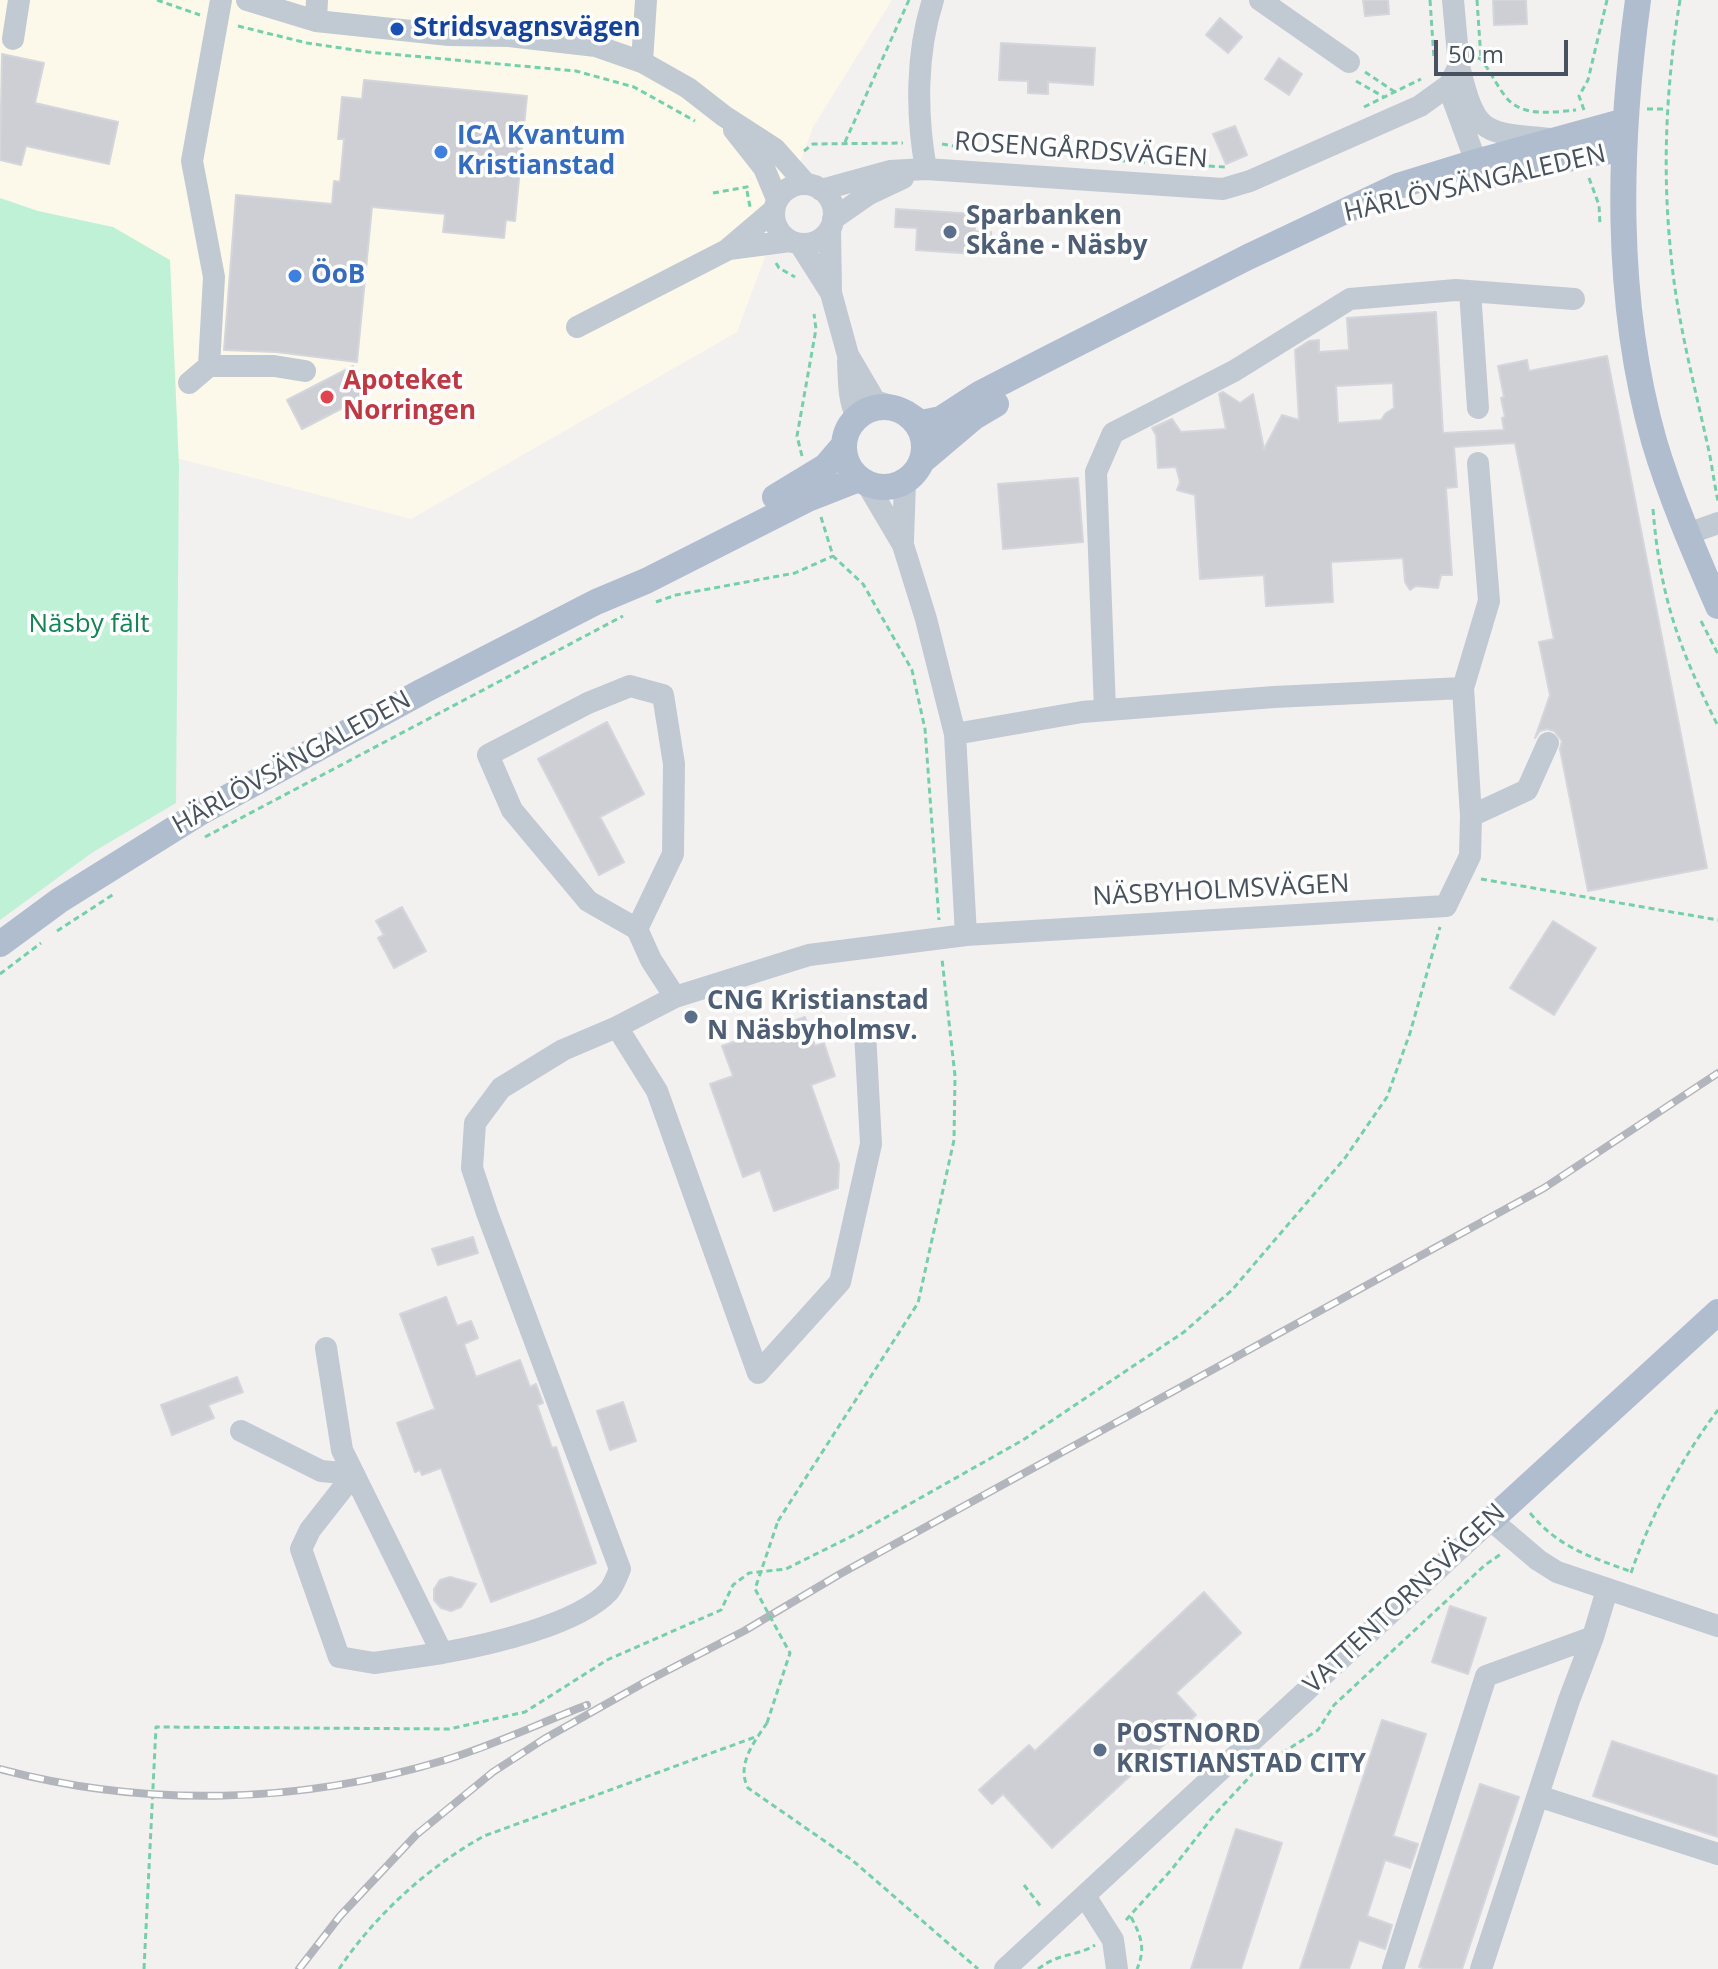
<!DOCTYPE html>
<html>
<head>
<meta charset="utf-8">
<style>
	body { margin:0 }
	#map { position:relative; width:1718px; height:1969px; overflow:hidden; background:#f3f0f0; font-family:"Open Sans",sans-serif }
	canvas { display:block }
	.scale { position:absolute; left:1434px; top:40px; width:134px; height:36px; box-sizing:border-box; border:4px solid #48525e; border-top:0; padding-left:10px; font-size:24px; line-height:28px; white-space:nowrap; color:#48525e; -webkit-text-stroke:6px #fff; paint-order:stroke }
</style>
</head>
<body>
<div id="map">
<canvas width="1718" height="1969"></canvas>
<div class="scale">50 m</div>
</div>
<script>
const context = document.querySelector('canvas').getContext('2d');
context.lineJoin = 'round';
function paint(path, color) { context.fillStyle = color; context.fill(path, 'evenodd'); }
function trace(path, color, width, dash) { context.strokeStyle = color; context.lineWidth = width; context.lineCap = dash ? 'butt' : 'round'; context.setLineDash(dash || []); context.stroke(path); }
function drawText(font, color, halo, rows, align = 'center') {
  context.font = font + ' "Open Sans",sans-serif'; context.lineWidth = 7; context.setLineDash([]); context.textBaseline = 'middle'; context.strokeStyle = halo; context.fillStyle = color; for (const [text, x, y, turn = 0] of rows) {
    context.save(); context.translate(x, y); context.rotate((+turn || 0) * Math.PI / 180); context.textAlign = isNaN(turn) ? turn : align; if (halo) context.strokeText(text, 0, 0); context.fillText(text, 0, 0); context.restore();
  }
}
paint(new Path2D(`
	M0,0h892l-79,127 -76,205 -326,187 -234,-61 -177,-256z`), '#fdf9ea');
paint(new Path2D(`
	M0,198l38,13 75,16 57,33 9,206 -3,337 -83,49 -93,68z`), '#bef1d6');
const building = new Path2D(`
	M1363,0h25l1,14 -24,2z
	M1493,0h33l1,24 -33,1z
	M1220,18l22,19 -14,16 -22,-18z
	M1001,43l94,5 -2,37 -45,-3v12l-20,-1v-12l-29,-1z
	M2,54l42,9 -9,40 83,19 -9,42 -83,-18 -5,19 -21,-5z
	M1279,58l23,16 -13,21 -24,-16z
	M364,80l163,16 -12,125 -9,-1 -2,18 -61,-6 2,-18 -73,-7 -15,155 -81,-10 -52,-2 12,-155 96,9 2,-23 6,1 4,-43h-6l4,-42 20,2z
	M1235,126l12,29 -21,9 -13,-30z
	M896,209l80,5 -1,17 16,1 -1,23 -74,-5 1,-22 -22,-1z
	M1436,312l7,121 61,-3 -2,-12 3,-1 -4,-19 3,-1 -6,-31 29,-6 2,11 78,-15 100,512 -119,23 -28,-142 2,-8 -8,-10 -7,-2 -7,2 -5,7 15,-43 -11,-53 15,-3 -39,-196 -61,4 3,40 -11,1 6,87h-11l-3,13 -22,-2 -6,4 -5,-8 -2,-24 -72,4 2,40 -67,4 -2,-31 -64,4 -5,-84 -18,-5 3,-8 -4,-15 -18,1 -2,-33 -4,-7 20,-9 9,13 45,-3 -7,-35 4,-2 17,11 13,-9 11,55 18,-34 17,5 -4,-70 14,-9 10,-1v12l30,-2 -2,-32zM1393,383l1,25 -8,5 -5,7 -43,3 -2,-37z
	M353,366l15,29 -66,34 -15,-29z
	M1078,478l5,64 -80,7 -5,-65z
	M607,722l37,72 -44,23 24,45 -25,13 -61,-116z
	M402,907l24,44 -32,17 -16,-30 6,-3 -8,-14z
	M1553,921l43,27 -42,67 -44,-27z
	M805,1017l10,29 9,-3 11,33 -24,9 28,79 -1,24 -64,23 -14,-41 -17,7 -33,-93 23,-8 -11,-30z
	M473,1237l5,16 -40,12 -6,-16z
	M446,1297l11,29 14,-5 7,17 -14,6 12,33 44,-17 10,27 6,-3 7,19 -6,2 15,43 4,-1 40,116 -105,39 -50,-134 -19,7 -2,-5 -5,2 -18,-49 38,-14 -35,-95z
	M237,1377l6,15 -35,13 6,13 -42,17 -11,-30z
	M623,1402l13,39 -26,9 -13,-39z
	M450,1577l26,7 -15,23 -10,4 -10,-3 -7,-8v-11l6,-9z
	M1204,1592l37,41 -65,60 20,22 -144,133 -49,-54 -11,10 -13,-14 50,-45 6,6z
	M1450,1606l36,12 -18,56 -36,-12z
	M1382,1720l44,14 -33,102 25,8 -8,24 -25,-8 -18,56 25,9 -7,24 -26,-9 -10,29h-49z
	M1612,1741l106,35v61l-125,-41z
	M1480,1784l39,13 -57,172h-35l-8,-2z
	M1236,1829l46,14 -41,126h-50z`);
paint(building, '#cdcfd5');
trace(building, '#d4d6dc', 2);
trace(new Path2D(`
	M157,0l43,15
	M1430,0l4,59
	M1477,0l4,59
	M1680,0c-14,85 -18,170 -9,255 6,65 23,128 37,192 4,17 6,36 10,54
	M238,26l69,17 61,9 208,19 58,16 61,34
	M1478,58l3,1c9,12 15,25 24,37 16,22 48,16 71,14
	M1365,72l30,20
	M1356,81l28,16
	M1364,107l57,-28
	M1647,109h20
	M1584,110l-5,-14 9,-16 19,-80
	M845,142l64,-142
	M942,144l40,7
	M804,151l9,-7 90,-1
	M1109,160l116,7
	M1589,178l10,27 1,20
	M747,191l3,16
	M713,193l39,-7
	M776,263l3,5 16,9
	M802,456l-5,-20 19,-107 -2,-15
	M1653,509c7,88 26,140 65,217
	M821,517l12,39 30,28 49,86 13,59 14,191
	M656,602l20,-7 119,-22 38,-17
	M1701,621l17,33
	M205,837l418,-221
	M1481,879l237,41
	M57,931l57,-37
	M0,974l41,-31
	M1530,1513c29,35 61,44 102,59
	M778,1521l140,-218 36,-163 1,-64 -13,-117
	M1631,1573c20,-58 50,-114 87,-163
	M767,1723c-13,19 -31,42 -19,65l104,72 126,109
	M1024,1885l18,23
	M1131,1917c10,19 15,31 6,52
	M1126,1920l46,-51 43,-55 41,-44 62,-40 16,-25 151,-140 16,-11
	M144,1969l12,-242 293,2 76,-17 82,-52 114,-50 12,-25 16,-12 37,-4 74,-37 163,-92 161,-108 48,-42 113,-132 42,-61 23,-64 30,-106
	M339,1969c36,-54 89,-102 145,-133l274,-100
	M1038,1969c22,-17 38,-12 57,-24`), '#75d0aa', 3, [6, 4]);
trace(new Path2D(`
	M247,0l69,21 133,14 60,1 87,10 46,16 46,26 36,28 51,33 31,35
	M1260,0l89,62
	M316,21l1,-21
	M13,39l6,-39
	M642,62l4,-62
	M1459,66c17,70 23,66 91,73
	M1451,94l25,68 13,10
	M734,130l30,38 13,31
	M926,169c-10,-55 -10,-116 7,-169
	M774 214a30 30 0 1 1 60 0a30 30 0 1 1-60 0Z
	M821,190l69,-19 36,-2 297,20 27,-8 170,-75 29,-21 10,-19 -6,-66
	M833,219l36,-25 34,-16
	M830,229l1,64
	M800,244l31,49 17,62 27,46 21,7
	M729,249l61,-8
	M1470,291l8,117
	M577,327l150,-77 47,-40
	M848,360c1,19 0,40 9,57
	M209,366h65l31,5
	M189,383l20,-17 5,-89 -22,-116 29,-161
	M1687,534l31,-11
	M903,540l2,-58
	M1463,688l26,-87 -11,-138
	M1105,710l-9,-238 17,-39 121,-62 116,-72 106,-9 118,9
	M955,734l127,-22 192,-15 189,-9 8,128 -1,40 -24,50 -480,29
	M1471,816l56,-26 21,-47
	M637,929l36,-75 1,-90 -11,-69 -33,-9 -42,17 -100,52 24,55 76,91 49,28 14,31 24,37
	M617,1027l40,64 101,282 82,-91 31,-138 -6,-112
	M326,1348l16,102 100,203c45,-8 136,-28 167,-62 5,-6 8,-15 11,-22l-133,-356 -15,-45 3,-45 26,-35 62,-38 54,-23 58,-30 134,-42 157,-20 -11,-201 -29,-115 -23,-74 -36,-61
	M241,1431l80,40 33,3 -44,56 -9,19 38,108 35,6 68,-10
	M1538,1796l180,58
	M1085,1896l28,44 4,29
	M1005,1969l486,-449 47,40 19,12 161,54
	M1393,1969l93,-293 107,-39 14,-47
	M1481,1969l88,-269 24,-63`), '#c1c9d2', 22);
trace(new Path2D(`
	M1638,0c-20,146 -24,299 16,441 17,57 41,112 64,165
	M1493,175l107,-23 23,-2
	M844 447a40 40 0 1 1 80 0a40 40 0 1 1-80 0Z
	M906,413l15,10 20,-4 40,-26 68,-35 199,-101 150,-71 78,-24 149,-41
	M922,461l52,-44 22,-13
	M775,497l51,-31 18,-21
	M0,944l60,-44 141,-88 222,-121 173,-89 50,-21 162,-82 51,-20
	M1491,1520l227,-208`), '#b0bdcf', 26);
const rail = new Path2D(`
	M0,1769c146,39 301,35 445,-9 49,-15 95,-37 142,-55
	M299,1969l41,-53 76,-81 77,-63 51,-33 103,-58 97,-50 96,-57 704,-386 174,-115`);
trace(rail, '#b2b5bb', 8);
trace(rail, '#fff', 5, [15]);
trace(new Path2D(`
	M767,1723l23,-70 -35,-64 23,-68`), '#75d0aa', 3, [6, 4]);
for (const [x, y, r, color] of [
	[397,29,8,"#1a4fb4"],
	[441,152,8,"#3f7fe0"],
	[950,232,8,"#5c6f8a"],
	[295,276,8,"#3f7fe0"],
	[327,397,8,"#e0444e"],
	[691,1017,8,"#5c6f8a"],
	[1100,1750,8,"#5c6f8a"]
]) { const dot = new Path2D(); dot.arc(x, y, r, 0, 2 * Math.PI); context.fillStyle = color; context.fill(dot); trace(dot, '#fff', 3); }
drawText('bold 26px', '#164399', '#fff', [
	["Stridsvagnsvägen",413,29]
], 'left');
drawText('bold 26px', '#366cbe', '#fff', [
	["ICA Kvantum",457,137],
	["Kristianstad",457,167],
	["ÖoB",311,276]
], 'left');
drawText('26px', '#48525e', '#fff', [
	["ROSENGÅRDSVÄGEN",1081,151,4],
	["HÄRLÖVSÄNGALEDEN",1475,184,-13],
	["HÄRLÖVSÄNGALEDEN",292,763,-29],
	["NÄSBYHOLMSVÄGEN",1221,891,-3],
	["VATTENTORNSVÄGEN",1405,1599,-43]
]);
drawText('bold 26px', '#4e5e75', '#fff', [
	["Sparbanken",966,217],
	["Skåne - Näsby",966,247],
	["CNG Kristianstad",707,1002],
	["N Näsbyholmsv.",707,1032],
	["POSTNORD",1116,1735],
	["KRISTIANSTAD CITY",1116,1765]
], 'left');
drawText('bold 26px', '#be3a42', '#fff', [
	["Apoteket",343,382],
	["Norringen",343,412]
], 'left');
drawText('26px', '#158354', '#fff', [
	["Näsby fält",89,625]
]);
</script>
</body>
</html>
